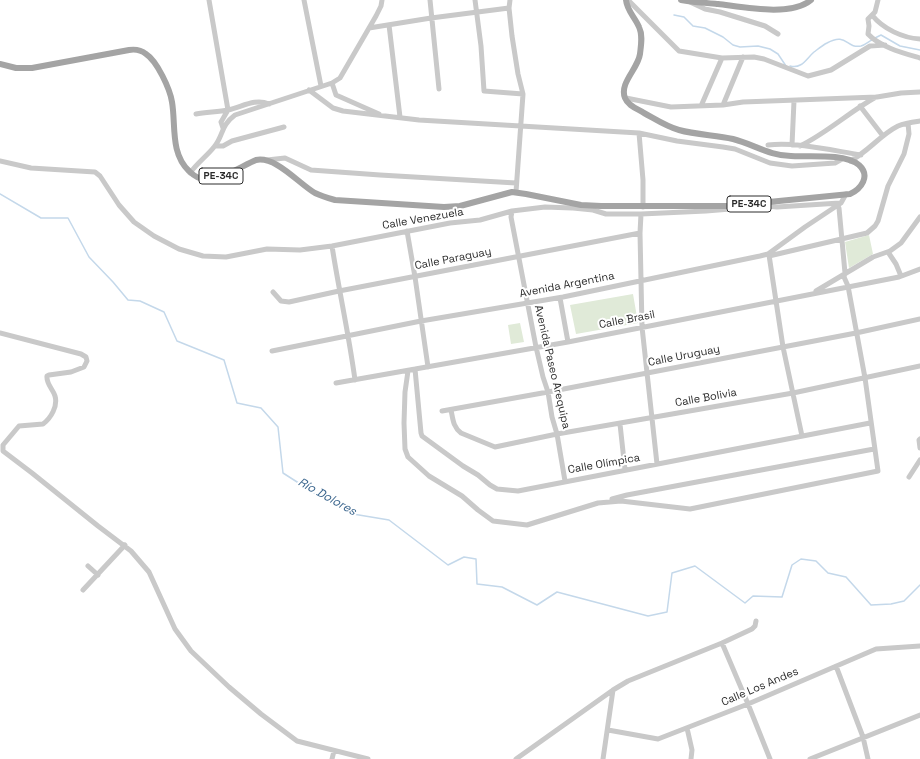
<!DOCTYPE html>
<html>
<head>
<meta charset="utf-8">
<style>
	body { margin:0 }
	canvas { display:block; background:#fff }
</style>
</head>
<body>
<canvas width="920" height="759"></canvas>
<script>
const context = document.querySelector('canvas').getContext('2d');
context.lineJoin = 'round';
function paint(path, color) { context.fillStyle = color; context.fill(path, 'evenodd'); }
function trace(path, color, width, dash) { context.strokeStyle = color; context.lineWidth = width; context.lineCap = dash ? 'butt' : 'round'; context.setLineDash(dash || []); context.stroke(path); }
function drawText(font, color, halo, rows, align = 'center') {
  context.font = font + ' "Space Grotesk",sans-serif'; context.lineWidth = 4; context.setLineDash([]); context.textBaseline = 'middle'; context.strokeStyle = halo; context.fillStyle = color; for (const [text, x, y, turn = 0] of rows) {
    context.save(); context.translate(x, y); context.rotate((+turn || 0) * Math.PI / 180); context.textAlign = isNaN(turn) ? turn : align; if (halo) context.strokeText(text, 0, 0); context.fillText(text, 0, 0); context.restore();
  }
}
paint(new Path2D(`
	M869,235l4,19 -24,14 -4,-26z
	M633,294l5,29 -62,11 -6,-29z
	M520,323l4,19 -13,2 -3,-19z`), '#e0ead8');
trace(new Path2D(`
	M674,15l10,2 9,9 12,2 18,9 10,8 7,2 18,-1 12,3 8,5 8,12
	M875,38l6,-3 19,11 20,4
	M790,66c12,3 16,-7 24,-14 4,-3 9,-7 13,-9 20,-11 19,6 34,3 4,-1 8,-5 11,-6
	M0,194l41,24h27l21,39 24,25 15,18 12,1 24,11 13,29 47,19 13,43 24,5 17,19 5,46 36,23 34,18 36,6 59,45 16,-8 12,2 1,25 25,3 35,18 20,-13 91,24 19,-4 5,-39 23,-7 50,37 8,-7 29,1 10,-32 9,-6 15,2 12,12 18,4 25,28 20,-1 13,-3 16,-16`), '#c4d8ea', 1.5);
trace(new Path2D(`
	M209,0l19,110 -7,12 2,6
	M304,0l17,86
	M430,0l9,89
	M475,0l6,46 3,45 39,3
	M510,0l-1,8 3,28 6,38 5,20 -7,98
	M628,0l51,51 43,7 32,-1 10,2 44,17 23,-6 39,-24 15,-1
	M878,0l-3,12 -7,7 1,7 -1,8c12,13 35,19 52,24
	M690,2l15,7 15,3 45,14 13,8
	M872,15c11,14 31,23 48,24
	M389,25l11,92
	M369,28l62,-10 78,-10
	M332,83l4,12 43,19
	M309,90l24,18 10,3 76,9 220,13 38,8 46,6 12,2 35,14 22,3 43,-3 7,-4
	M626,98l45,9 52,-2 20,-3 134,-5 24,-4 19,-1
	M723,105l20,-48
	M701,106l21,-48
	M860,106l23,30
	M196,114c10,-2 22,-2 32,-4 14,-3 27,-12 41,-6
	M639,133l4,47v27
	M768,145c30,-3 62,5 93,10
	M792,145l2,-44
	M215,146h8l9,-5 52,-14
	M800,146c27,-13 49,-34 76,-49
	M267,160l18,-2 26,12 69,5 136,8
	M0,161l31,7 64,4 5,4 19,29 15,17 20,14 25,13 24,7 23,1 41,-8 33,1 32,-4 118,-23 30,-3 32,-9 33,-4 27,1 8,-3
	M850,161c18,-9 30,-26 48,-35 7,-3 15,-4 22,-5
	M190,173c7,-10 17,-17 24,-26 10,-12 6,-21 21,-32l97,-32 8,-5 36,-62 5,-10 1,-6
	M573,208l20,2 13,4h35l65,-3 61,-5 10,1 63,-4
	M512,211l-1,6 25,130 7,30 5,15 4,25 5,17 8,47
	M641,214l-1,19 2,94 15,137
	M407,231l8,46 13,90
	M332,246c7,45 17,89 23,134
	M888,252l8,12 5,12
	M769,255l14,92 19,89
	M769,256l98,-23 8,-7 3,-5 10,-35 16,-32 5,-20 -1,-11
	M816,291l57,-34 17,-6 11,-8 19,-26
	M273,292l8,9 8,1 50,-11 301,-58
	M560,298l8,44
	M0,333l81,21 5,3 1,4 -3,6 -13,5 -22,3 -2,1c-1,8 6,13 8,20 3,10 -4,22 -12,28l-24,2 -16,19v6l29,22 66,53 33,25 18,21 26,57 16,22 38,36 32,27 36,27 71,18
	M272,351l149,-30 142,-24 197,-41 8,-2 37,-27 36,-24 5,-9
	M415,369l6,64 1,3 41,30 15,9 12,10 7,4 21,2 352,-68
	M408,371l-3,21 -1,31 1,26 3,8 21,19 33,20 16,14 15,11 34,4 71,-22 23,-2 69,8 188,-38 -13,-93 -17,-92 -4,-9 1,-4 -6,-65
	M336,383l232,-41 331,-65 21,-8
	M451,410c2,9 2,17 10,23l34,14 62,-13 236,-41 127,-27
	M442,411l106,-19 308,-59 64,-14
	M620,424l5,46
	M920,439l-1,1 1,8
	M909,477l11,-17
	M612,499l15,-4 247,-46
	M88,566l10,9
	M83,590l42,-45
	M722,643l26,61 22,55
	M836,666l27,71 5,22
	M687,728l5,22 -1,9
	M608,730l50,9 90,-35 128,-55 44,-3
	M332,759l2,-8
	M516,759l97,-69 15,-9 94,-38 30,-14 3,-3 1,-5
	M603,759l10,-69
	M810,759l110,-44`), '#c9c9c9', 5);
trace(new Path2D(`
	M681,0c12,2 25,3 37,4 25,3 73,13 93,-4
	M0,64l16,4h16l97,-18c6,-1 12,0 17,4 11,7 24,35 26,48 4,23 -2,51 17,69 5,5 11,9 19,9 12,0 36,-15 48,-20 20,-4 42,23 59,33 6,3 13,5 20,7l109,7 16,-1 52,-14 14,2 55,11 20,1h127l122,-12c11,-5 21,-18 9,-29 -15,-12 -50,-8 -68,-9 -21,0 -38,-12 -58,-17 -17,-4 -36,-4 -54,-9 -12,-3 -24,-11 -35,-17 -6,-4 -16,-7 -19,-15 -6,-15 13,-29 15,-44 1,-9 3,-19 -1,-27 -4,-10 -12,-16 -13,-27`), '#a4a4a4', 6);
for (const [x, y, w] of [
	[221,176,44],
	[749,204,44]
]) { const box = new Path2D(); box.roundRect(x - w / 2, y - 8, w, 16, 3); context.fillStyle = '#fff'; context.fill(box); trace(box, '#2c2c2c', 1); }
drawText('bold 10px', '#2c2c2c', null, [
	["PE-34C",221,176],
	["PE-34C",749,204]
]);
drawText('11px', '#2c2c2c', '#fff', [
	["Calle Venezuela",423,219,-10],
	["Calle Paraguay",453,259,-11],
	["Avenida Argentina",567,285,-11],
	["Calle Brasil",627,320,-11],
	["Calle Uruguay",684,356,-11],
	["Avenida Paseo Arequipa",552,367,77],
	["Calle Bolivia",706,398,-10],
	["Calle Olímpica",604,464,-10],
	["Calle Los Andes",760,687,-23]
]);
drawText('italic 12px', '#3a658d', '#fff', [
	["Río Dolores",327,497,29]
]);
</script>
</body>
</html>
